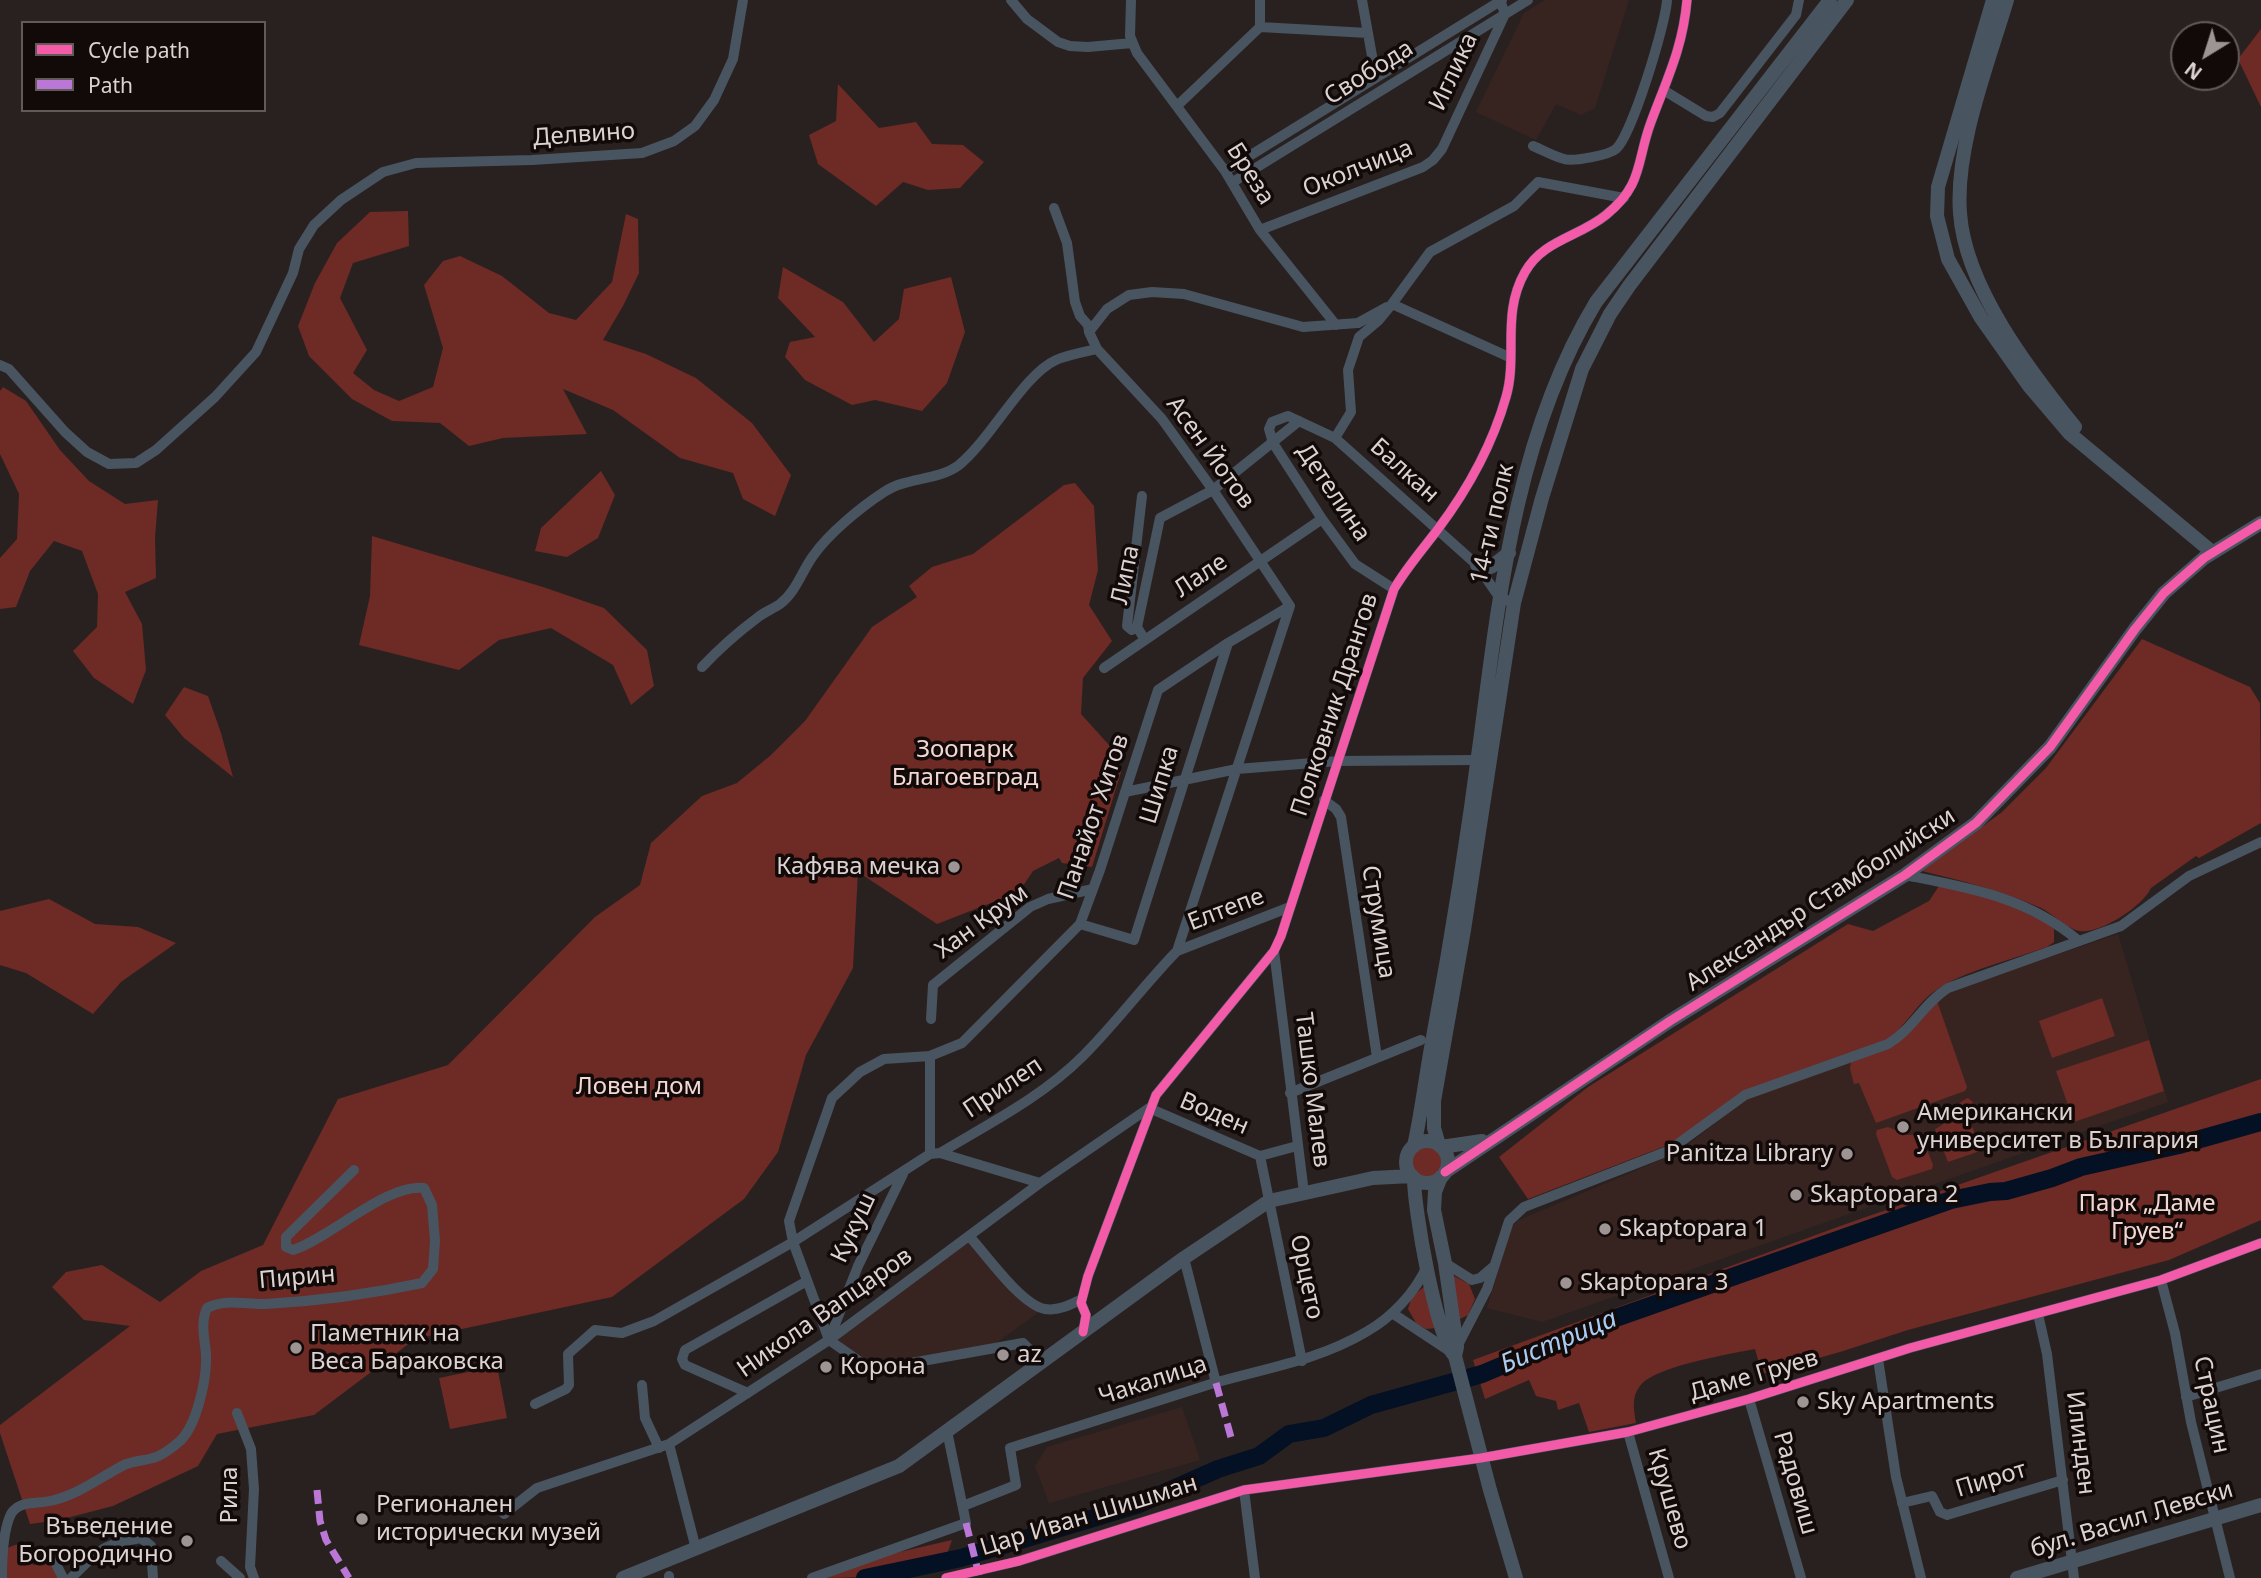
<!DOCTYPE html>
<html>
<head>
<meta charset="utf-8">
<style>
	body { margin:0 }
	#map { position:relative; width:2261px; height:1578px; overflow:hidden; background:#292120; font-family:"Noto Sans",sans-serif }
	canvas { display:block }
	.legend { position:absolute; left:21px; top:21px; width:245px; height:91px; box-sizing:border-box; background:#110a09; border:2px solid #625a59; margin:0; padding:9px 12px; list-style:none; font-size:21px; color:#dcd2d1 }
	.legend li { display:flex; align-items:center; gap:14px; height:35px }
	.legend b { width:35px; border:2px solid #625a59 }
	.north { position:absolute; left:2170px; top:21px; width:70px; height:70px; box-sizing:border-box; background:#110a09; border:2px solid #625a59; border-radius:50%; rotate:218deg; font-size:19px; font-weight:700; line-height:28px; text-align:center; color:#dcd2d1 }
	.north::after { content:''; display:block; margin:auto; width:24px; height:32px; background:#9d9493; clip-path:polygon(50% 0,100% 100%,50% 72%,0 100%) }
</style>
</head>
<body>
<div id="map">
<canvas width="2261" height="1578"></canvas>
<ul class="legend">
<li><b style="height:9px;background:#f35aa7"></b>Cycle path</li>
<li><b style="height:9px;background:#ba77d6"></b>Path</li>
</ul>
<div class="north">N</div>
</div>
<script>
const context = document.querySelector('canvas').getContext('2d');
context.lineJoin = 'round';
function paint(path, color) { context.fillStyle = color; context.fill(path, 'evenodd'); }
function trace(path, color, width, dash) { context.strokeStyle = color; context.lineWidth = width; context.lineCap = dash ? 'butt' : 'round'; context.setLineDash(dash || []); context.stroke(path); }
function drawText(font, color, halo, rows, align = 'center') {
  context.font = font + ' "Noto Sans",sans-serif'; context.lineWidth = 7; context.setLineDash([]); context.textBaseline = 'middle'; context.strokeStyle = halo; context.fillStyle = color; for (const [text, x, y, turn = 0] of rows) {
    context.save(); context.translate(x, y); context.rotate((+turn || 0) * Math.PI / 180); context.textAlign = isNaN(turn) ? turn : align; if (halo) context.strokeText(text, 0, 0); context.fillText(text, 0, 0); context.restore();
  }
}
paint(new Path2D(`
	M1545,0h84l-34,108 -14,7 -25,-11 -20,36 -60,-28 48,-99z
	M2118,934l50,168 -626,220 -55,-14 23,-78 7,-9 162,-69 69,-55 103,-35 106,-74z
	M969,1236l56,63 18,10 -55,40 -115,21 -44,-30z
	M1182,1407l18,53 -151,43 -14,-37 12,-19z`), '#372421');
paint(new Path2D(`
	M2261,29v78l-23,-48z
	M838,84l41,44 37,-6 16,22 31,1 21,17 -24,26 -32,2 -25,-8 -27,24 -58,-42 -9,-29 27,-14z
	M408,211l1,35 -56,17 -13,35 27,52 -14,23 21,17 25,11 34,-14 10,-39 -19,-63 19,-24 17,-5 42,20 47,37 27,7 36,-38 14,-68 12,5 1,54 -16,33 -20,34 43,14 50,24 56,45 39,52 -16,41 -32,-17 -10,-26 -53,-15 -67,-48 -50,-21 24,45 -84,4 -34,8 -29,-23 -48,-2 -40,-22 -43,-43 -11,-30 17,-43 22,-40 33,-31z
	M783,267l60,35 31,40 25,-23 5,-30 47,-12 14,55 -18,51 -25,28 -47,-11 -23,5 -47,-25 -20,-23 5,-15 25,-5 -37,-39z
	M3,387l23,14 34,49 29,31 36,23 33,-4 -3,38 1,40 -31,14 17,32 4,46 -13,34 -39,-26 -21,-27 24,-24 1,-33 -16,-43 -28,-10 -24,30 -14,36 -16,2v-51l17,-19 2,-45 -19,-40v-63z
	M601,471l14,24 -17,43 -31,19 -32,-6 6,-23z
	M1075,483l19,23 4,64 -9,35 23,36 -29,37 -2,36 28,31 12,27 -29,95 -30,-4 -3,-5 -26,13 -14,21 -82,32 -79,-52 -5,96 -47,87 -28,97 -34,47 -132,98 -197,42 -101,76 -97,19 -19,32 -85,40 -54,14 -29,4 -30,-91v-8l130,-99 -46,-6 -32,-33 14,-15 36,-7 58,37 41,-31 62,-26 75,-146 110,-34 147,-148 45,-32 11,-42 51,-47 35,-13 34,-28 34,-34 67,-94 45,-30 -8,-11 23,-19 41,-13 91,-69z
	M372,536l171,51 61,21 43,42 7,36 -23,19 -18,-40 -62,-37 -52,12 -40,30 -100,-25 11,-49z
	M2142,639l108,48 10,16 1,120 -62,35 -3,-2 -45,32c-8,18 -52,47 -72,43 -13,-3 -26,-17 -38,-23 -38,-17 -79,-27 -119,-37l80,-59 44,-44z
	M184,687l24,9 13,37 12,44 -49,-39 -19,-23z
	M1939,886l48,9 62,29 5,5v13l-7,5c-30,11 -86,25 -111,43 -19,13 -30,36 -49,50l-149,54 -62,48 -148,57 -29,-42 89,-70 260,-163 25,7 56,-30z
	M49,899l46,25 43,3 38,16 -55,39 -28,32 -67,-41 -26,-8v-54z
	M2102,998l13,38 -63,22 -13,-37z
	M1937,1001l30,86 -2,4 -89,32 -17,-40 -5,1 -4,-15 1,-7 44,-18z
	M2149,1040l15,51 -90,31 -18,-51z
	M2261,1079v141l-92,40 -261,70 -68,22 -78,22 -7,-25c-25,5 -100,17 -115,37 -9,11 -6,24 -4,37l-47,9 -10,-29 -21,7 -2,-9 -20,-5 -7,-16 -44,19 -12,-39 370,-135z
	M1968,1098l5,4 2,13 -6,2 10,29 6,-2 1,5 -38,13 -13,-33c20,-9 13,-22 33,-31z
	M1888,1127l20,8 13,-1 12,31 -1,4 -35,11 -5,-3 -16,-43 1,-4z
	M1411 1162a16 16 0 1 1 32 0a16 16 0 1 1-32 0Z
	M1454,1276l15,8 6,15 -7,16 -10,5 -8,-43z
	M1424,1287l12,41 -10,1 -10,-6 -8,-14 4,-13z
	M497,1366l10,52 -57,11 -11,-51z
	M952,1540l-6,17 -45,19 -73,2 19,-14z
	M26,1541l7,24 18,-4 7,17h-51v-30z`), '#6e2a24');
trace(new Path2D(`
	M865,1578l96,-20 176,-53 81,-36 41,-13 30,-22 35,-6 47,-23 111,-31 128,-54 341,-120 39,-8 16,-1 46,-13 29,-11 98,-22 82,-23`), '#041023', 18);
trace(new Path2D(`
	M1011,0l16,19 31,23 12,4 18,1 44,-4
	M1131,0l-1,36 7,17 88,118 35,59 76,95
	M1362,0l14,78
	M1260,27l108,6
	M1665,91l41,25 7,1 7,-4 76,-98 3,-15
	M1178,105l82,-78v-27
	M1533,146c10,4 20,10 31,13 9,3 45,-4 52,-10 16,-14 50,-126 51,-149
	M1225,171l277,-171
	M1233,182l295,-182
	M1054,208l13,35 8,59 5,14 8,9 1,7 8,17 65,70 51,71 77,116
	M1260,230l163,-63 10,-7 9,-11 63,-135 -5,-14
	M1392,304l117,53
	M1089,332l18,-23 22,-14 23,-3 32,2 119,33 55,-4 29,-16
	M0,365l9,4 56,63 22,20 22,12 27,-1 20,-13 59,-53 41,-45 37,-79 6,-24 15,-24 27,-25 42,-28 33,-9 116,-3 110,-7 32,-12 21,-15 19,-26 19,-41 10,-59
	M1335,438l16,-26 -3,-42 11,-33 19,-16 14,-17 38,-52 84,-46 24,-24 86,16
	M1394,589l-39,-25 -33,-45 -49,-76 -4,-14 3,-7 16,-6 47,22 142,127 22,32 15,6
	M1137,627l-5,3 -5,-4 15,-130
	M1145,640l-8,-13 23,-109 53,-28 86,-69
	M702,667c17,-18 35,-34 55,-49 7,-6 16,-9 23,-14 16,-12 22,-33 33,-48 16,-23 48,-49 71,-64 22,-15 54,-11 75,-27 32,-26 64,-90 97,-105 12,-5 28,-8 41,-11
	M1104,668l218,-149
	M1125,792l112,-23 101,-8 140,-1
	M1324,800l12,9 5,8 36,240
	M1905,875c65,13 122,22 174,66
	M1080,924l54,16 94,-297
	M1177,951l113,-44
	M1274,951l30,242
	M931,1019l2,-34 97,-78 18,-8 45,-10
	M930,1056v98
	M1290,1093l131,-53
	M940,1153l100,30
	M1260,1156l42,205
	M1260,1156l37,-10
	M969,1236c17,18 52,69 76,73 13,2 25,-4 37,-10
	M1184,1258l32,125
	M1445,1263l27,17 8,-2 14,-12
	M2161,1280l14,53 16,89 39,156
	M1392,1313l56,37
	M2038,1314l9,40 27,224
	M1083,1332l3,-17 -5,-12 7,-27 68,-181 118,-144 7,-15 113,-347c13,-22 29,-40 44,-60 30,-40 54,-83 68,-132 12,-41 -5,-83 19,-125 18,-32 54,-35 81,-57 38,-31 30,-53 45,-93 16,-43 32,-75 36,-122
	M829,1340l-36,-98 -4,-21 43,-123 28,-26 24,-13 46,-3 32,-13 118,-119 20,-54 58,-180 70,-47 62,-37
	M829,1340l43,30 151,-27 11,11
	M829,1340l29,-74 45,-92
	M1457,1347l30,-58 22,-68 15,-14 144,-56 77,-56 143,-51c24,-14 36,-41 60,-56l173,-62 68,-50 72,-34
	M1878,1359l18,118 25,101
	M642,1385l3,33 14,30
	M748,1393l-63,-28 -3,-6 3,-9 122,-69
	M2186,1397l75,-23
	M1749,1399l52,179
	M535,1404l31,-15 3,-4 -1,-31 27,-24 27,3 32,-12 139,-79 137,-88 10,-1c48,-29 102,-56 143,-97 33,-33 61,-71 94,-105l113,-345
	M237,1413l14,36 3,40 -4,78 4,11
	M1628,1432l41,146
	M669,1444l27,105
	M1244,1490l11,88
	M1902,1503l30,-7 8,16 7,3 116,-35
	M963,1506l53,-21 -6,-37c68,-21 136,-44 204,-65 52,-15 105,-23 152,-51 25,-14 49,-39 61,-66
	M504,1514l33,-26 132,-44 160,-104 211,-157 109,-75 111,48
	M54,1560l9,18
	M221,1561l19,17
	M669,1576v2
	M2,1578c0,-17 1,-48 9,-64 8,-14 26,-10 39,-13 27,-6 48,-22 72,-35 9,-5 21,-5 31,-8 9,-2 20,-11 27,-17 17,-16 27,-63 26,-86 -1,-16 -6,-32 1,-47 19,-10 39,-3 59,-4 52,-3 105,-10 156,-21l11,-14 2,-28 -3,-36 -8,-17c-37,-5 -94,50 -131,62l-7,-3v-10l68,-67
	M71,1578c28,-27 30,-34 70,-40l10,8 2,32
	M812,1578l154,-55 -19,-92
	M946,1578l73,-17 225,-71 237,-32 147,-26 121,-33 161,-51 251,-68 100,-37`), '#495461', 10);
trace(new Path2D(`
	M1993,0l-55,187 -1,29 11,43 33,59 48,68 40,47 143,119
	M2007,0c-19,64 -52,147 -47,213 5,74 70,158 115,214
	M1477,565l14,2 18,-14
	M1406 1162a21 21 0 1 1 42 0a21 21 0 1 1-42 0Z
	M1439,1145l-5,-17v-27l30,-171 50,-327 28,-105 40,-129 28,-55 19,-28 218,-286
	M1414,1146c8,-36 12,-73 19,-109 19,-101 35,-202 48,-303 19,-147 37,-303 115,-432l234,-302
	M1441,1147l41,-6
	M1445,1172l225,-151 235,-146 71,-52 74,-76 85,-118 29,-36 40,-35 57,-35
	M1441,1177l-6,15 -1,18 11,53 12,84 -2,9 35,134 26,88
	M1414,1178c0,30 22,160 41,178
	M623,1578l276,-112 285,-208 85,-57 104,-23 39,-2
	M2017,1578l244,-73`), '#495461', 14);
trace(new Path2D(`
	M1216,1383l16,58
	M317,1490l3,31 6,19 23,38
	M966,1523l13,52`), '#ba77d6', 7, [14, 7]);
trace(new Path2D(`
	M1445,1172l225,-151 235,-146 71,-52 74,-76 85,-118 29,-36 40,-35 57,-35
	M1083,1332l3,-17 -5,-12 7,-27 68,-181 118,-144 7,-15 113,-347c13,-22 29,-40 44,-60 30,-40 54,-83 68,-132 12,-41 -5,-83 19,-125 18,-32 54,-35 81,-57 38,-31 30,-53 45,-93 16,-43 32,-75 36,-122
	M946,1578l73,-17 225,-71 237,-32 147,-26 121,-33 161,-51 251,-68 100,-37`), '#f35aa7', 9);
for (const [x, y, r, color] of [
	[954,867,7,"#9d9493"],
	[1903,1127,7,"#9d9493"],
	[1847,1154,7,"#9d9493"],
	[1796,1195,7,"#9d9493"],
	[1605,1229,7,"#9d9493"],
	[1566,1283,7,"#9d9493"],
	[296,1348,7,"#9d9493"],
	[1003,1355,7,"#9d9493"],
	[826,1367,7,"#9d9493"],
	[1803,1402,7,"#9d9493"],
	[362,1519,7,"#9d9493"],
	[187,1541,7,"#9d9493"]
]) { const dot = new Path2D(); dot.arc(x, y, r, 0, 2 * Math.PI); context.fillStyle = color; context.fill(dot); trace(dot, '#110a09', 2.5); }
drawText('24px', '#dcd2d1', '#110a09', [
	["Иглика",1454,72,-65],
	["Свобода",1369,73,-32],
	["Делвино",584,135,-4],
	["Околчица",1358,169,-22],
	["Бреза",1250,174,58],
	["Асен Йотов",1210,453,54],
	["Балкан",1404,471,42],
	["Детелина",1333,493,56],
	["14-ти полк",1493,524,-77],
	["Липа",1126,575,-78],
	["Лале",1201,576,-34],
	["Полковник Дрангов",1335,705,-72],
	["Шипка",1160,785,-73],
	["Панайот Хитов",1094,817,-71],
	["Александър Стамболийски",1821,900,-33],
	["Елтепе",1226,910,-21],
	["Хан Крум",982,922,-36],
	["Струмица",1378,922,81],
	["Прилеп",1003,1088,-34],
	["Ташко Малев",1312,1090,83],
	["Воден",1214,1114,23],
	["Кукуш",854,1228,-65],
	["Орцето",1306,1277,78],
	["Пирин",297,1278,-5],
	["Никола Вапцаров",825,1313,-35],
	["Даме Груев",1754,1376,-16],
	["Чакалица",1153,1381,-18],
	["Страцин",2211,1405,78],
	["Илинден",2080,1443,83],
	["Пирот",1991,1480,-17],
	["Радовиш",1795,1483,74],
	["Рила",230,1495,-90],
	["Крушево",1669,1499,74],
	["Цар Иван Шишман",1089,1516,-17],
	["бул. Васил Левски",2132,1520,-17]
]);
drawText('24px', '#f3d7d3', '#110a09', [
	["Зоопарк",965,750],
	["Благоевград",965,778],
	["Ловен дом",639,1087],
	["Парк „Даме",2147,1204],
	["Груев“",2147,1232]
]);
drawText('24px', '#dcd2d1', '#110a09', [
	["Кафява мечка",940,867,"right"],
	["Американски",1917,1113],
	["университет в България",1917,1141],
	["Panitza Library",1833,1154,"right"],
	["Skaptopara 2",1810,1195],
	["Skaptopara 1",1619,1229],
	["Skaptopara 3",1580,1283],
	["Паметник на",310,1334],
	["Веса Бараковска",310,1362],
	["az",1017,1355],
	["Корона",840,1367],
	["Sky Apartments",1817,1402],
	["Регионален",376,1505],
	["исторически музей",376,1533],
	["Въведение",173,1527,"right"],
	["Богородично",173,1555,"right"]
], 'left');
drawText('italic 26px', '#abccf2', '#110a09', [
	["Бистрица",1559,1342,-23]
]);
</script>
</body>
</html>
